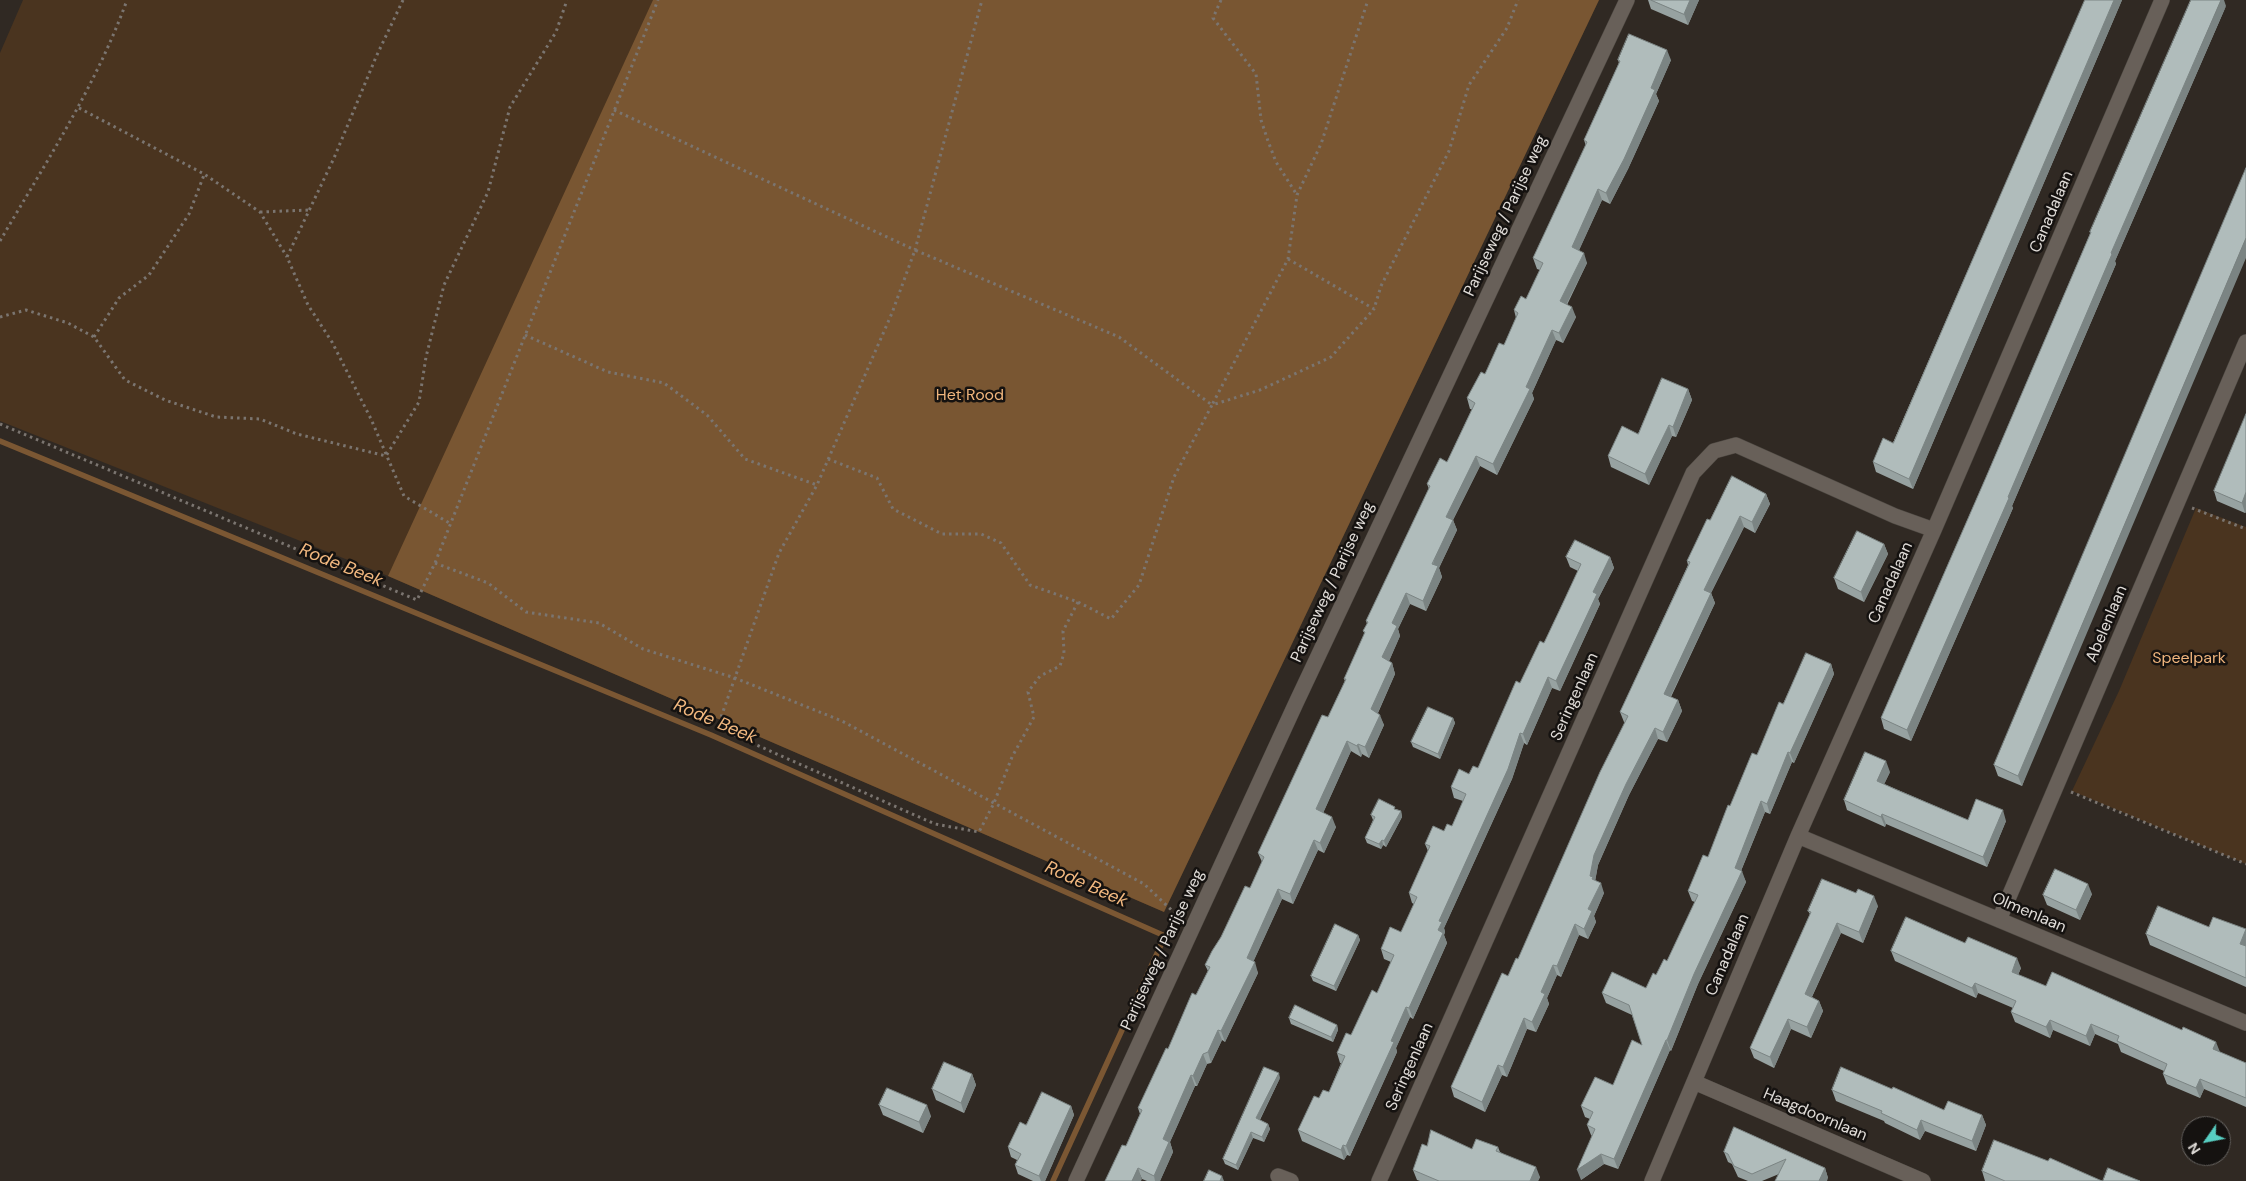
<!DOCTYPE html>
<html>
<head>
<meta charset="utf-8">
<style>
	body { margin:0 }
	#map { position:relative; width:2246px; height:1181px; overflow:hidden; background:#302923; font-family:"DM Sans",sans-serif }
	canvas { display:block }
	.north { position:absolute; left:2181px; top:1116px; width:50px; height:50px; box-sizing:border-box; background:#151210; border:1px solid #666360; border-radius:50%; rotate:237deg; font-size:14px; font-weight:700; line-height:20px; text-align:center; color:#e0dcd8 }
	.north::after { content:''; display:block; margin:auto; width:18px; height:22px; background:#57cec2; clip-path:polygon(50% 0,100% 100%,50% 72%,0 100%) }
</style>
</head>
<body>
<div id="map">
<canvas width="2246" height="1181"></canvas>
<div class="north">N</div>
</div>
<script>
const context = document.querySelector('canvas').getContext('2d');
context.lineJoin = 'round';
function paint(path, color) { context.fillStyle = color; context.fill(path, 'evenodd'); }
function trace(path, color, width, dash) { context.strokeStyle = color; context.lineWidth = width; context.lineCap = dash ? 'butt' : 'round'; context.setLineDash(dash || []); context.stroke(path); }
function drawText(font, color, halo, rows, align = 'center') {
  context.font = font + ' "DM Sans",sans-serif'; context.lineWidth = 5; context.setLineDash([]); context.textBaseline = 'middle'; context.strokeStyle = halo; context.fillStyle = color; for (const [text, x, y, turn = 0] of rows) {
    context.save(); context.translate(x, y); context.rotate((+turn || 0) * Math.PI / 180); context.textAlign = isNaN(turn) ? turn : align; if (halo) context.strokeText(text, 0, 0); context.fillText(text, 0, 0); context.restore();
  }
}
paint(new Path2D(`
	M23,0h1576l-435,912 -776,-336 -388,-155v-368z
	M2196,508l50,19v337l-174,-73 47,-100z`), '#4a341f');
paint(new Path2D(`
	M653,0h946l-435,912 -776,-336z`), '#795632');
trace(new Path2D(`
	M0,441l711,294 454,201 -112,245`), '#7b5733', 5.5);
const minor = new Path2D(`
	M1798,836l448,187
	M1999,920l247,-578
	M1694,1082l229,99
	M1278,1176l13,5
	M1076,1181l220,-478 331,-703
	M1379,1181l314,-708 21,-22 22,-6 159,71 39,14
	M1652,1181l146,-345 136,-306 228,-530`);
trace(minor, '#4c4741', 16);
trace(new Path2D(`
	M403,0l-27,57 -42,101 -47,99 21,48 24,37 39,77 33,77 47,28
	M1221,0l-8,18 43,56 5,46 7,21 8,21 21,33
	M79,108l125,66 56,38 27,45
	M614,110l301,140 67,-250
	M260,212l49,-2
	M0,241c46,-79 96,-155 127,-241
	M1288,259l86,50 7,-23 68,-135 20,-66 38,-57 11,-28
	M0,317l26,-7 42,13 26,14 31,43 40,20 51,17 44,2 37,15 89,22 33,-54 7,-45 18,-72 44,-93 22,-85 46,-75 11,-32
	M525,335l83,37 56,11 43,32 38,44 72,26
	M94,337l25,-39 30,-23 40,-61 15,-39
	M0,424l417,176 18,-37 223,-563
	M828,459l49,19 16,31 49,25h39l20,9 29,42 48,17 33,17 28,-34 35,-108 38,-72 48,-15 71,-33 43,-48
	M2192,508l54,21
	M435,563l53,20 38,29 73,11 44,26 92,29 107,43 302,163 36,34
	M1078,602l-15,29 1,22 -4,13 -20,10 -12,16 6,25 -22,40 -18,46 -15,29 -44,-8 -201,-89 -14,-15 59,-167 38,-68 75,-172 23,-63 204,87 93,68 76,-146 9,-64 24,-51 47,-144
	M2071,792l175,72`), '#7b7570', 3, [2.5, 4]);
trace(minor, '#686059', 15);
paint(new Path2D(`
	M1648,0h51l-11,25 -37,-16z
	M2085,0h37l-209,489 -37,-17 -3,-10 20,-19z
	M2226,6l-111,255 1,3 -104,242 1,2 -102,233 -27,-12 -3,-11 106,-243 103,-241v-2z
	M1618,60h53l-15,34 3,7 -31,68 -18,35 -8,-4 -23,50 8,13 -20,42 9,12 -13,26 -7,-3 -24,53 2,6 -37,76 -17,-9 -27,54 4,10 -18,38 3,9 -16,34 -16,-7 -12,25 2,7 -11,25 3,2 3,11 -17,39 6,12 -15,33 -7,-4 -1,3 -10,-6 -28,62 13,14 -12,26 -6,-3 -25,54 -11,-5 -29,63 5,11 -33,69 -3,-2 -11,23 -4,1 -10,22h-2l-25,56 3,10 -13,29h-13l-5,-2 -16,-33 14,-32 -2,-6 30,-59 28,-54 12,-24 -3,-6 45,-77 12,-26 -4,-9 70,-136 17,-36 -1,-2 21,-45 -2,-3 4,-7 -1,-3 63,-132 -2,-5 20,-22 25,-53h-2l-3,-11 18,-24 19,-29 12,-27 -2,-8 12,-11 14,-29 -3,-1 -4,-11 53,-112 -2,-6 35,-77z
	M2246,168l-224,618 -24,-10 -4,-11z
	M1688,389l4,11 -16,37 -4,-1 -23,49 -38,-18 -3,-11 30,-22z
	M2246,414v98l-1,1 -28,-12 -3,-10z
	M1766,494l4,10 -15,29 -11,-6 -33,66 4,10 -44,94 7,3 4,11 -15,31 -9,-3 -29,56 -31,70 -3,16 9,12 -10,23 2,6 -8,17 -9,-4 -18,42 -4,-2 -10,23 2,6 -13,28 -9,-3 -20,48 -5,-2 -17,37 -31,-15 -3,-10 57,-111 10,-17 107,-237h-1l-4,-10 68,-147 -1,-4 23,-41z
	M1884,544l4,10 -24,48 -26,-13 -4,-11z
	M1566,557h44l4,11 -16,31 2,5 -40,87 -8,-3 -25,57 -3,-2 -12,36 -68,149 1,4 -1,3 3,8 -34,76 -3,-2 -14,31 1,4 -47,104 -3,-1 -3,5 -42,-19 -4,-11 21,-32 10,-6 12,-29h-1l-3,-10 14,-18 26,-42 14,-31 -7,-3 -3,-10 20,-17 13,-28 -2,-1 -3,-10 19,-42 -3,-7 19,-13 8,-5 11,-25 -9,-3 -3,-11 27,-19 42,-85 24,-40 34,-72 -8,-4z
	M1831,664l3,10 -40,89 -2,-1 -22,52 -5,-2 -24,59 5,11 -48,102 -27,67 -1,-1 -52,119 -14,-5 -23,16 11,-44 -1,-1 -4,-10 3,-6 -5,-2 -4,-11 32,-21 29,-40 -10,-30 -26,-12 -4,-10 44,-5 21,-27 28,-59 -3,-1 -4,-10 20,-34 22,-51 53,-102z
	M1453,718l2,5 -15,36 -27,-12 -2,-5z
	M1890,772l-6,12 84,36 38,1 -19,46 -101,-43 -1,3 -38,-17 -3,-10z
	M1396,809l5,2 1,6 -16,30 -3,-2 -2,4 -14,-6 -2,-5 8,-18 -2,-5z
	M2092,894l-12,26 -33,-15 -4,-10z
	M1878,906l-15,37 -22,-10 -29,64 7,4 4,10 -12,27 -20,-9 -17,39 -20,-10 -4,-10 60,-134 -2,-3z
	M2209,927l37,4v56l-96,-42 -4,-11z
	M1358,935l2,5 -24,51 -23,-10 -2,-5z
	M1965,943l56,25 -3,7 28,11 173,66 27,11v44l-42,-18 -4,9 -33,-14 -4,-10 1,-3 -43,-19 -3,-8 -23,-10 -5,12 -37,-16 -3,8 -35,-16 -4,-10 2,-4 -35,-15 -2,5 -81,-37 -4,-10z
	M1289,1018l48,7 1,5 -5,12 -42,-18z
	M972,1074l4,11 -12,28 -28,-13 -4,-11z
	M1280,1078l-20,42 8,4 2,5 -6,13 -11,-4 -15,32 -13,-6 -2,-5z
	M1832,1090l112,20 38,5 4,10 -10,26 -51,-20 -5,9 -35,-17 -1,-2 -48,-20z
	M879,1105l52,11 -8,17 -40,-18z
	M1071,1106l3,9 -29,66h-12l-15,-7 -3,-9 2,-5 -6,-3 -3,-10 18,-22z
	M1734,1127l91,41 3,10 -49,-4 -17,7h-14l-10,-4 -6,-13 -4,-2 -4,-10z
	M1427,1146l45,3 26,-2 2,5 40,25 -2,4h-118l-3,-1 -4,-10z
	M2048,1161l54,20h-117l-3,-10z`), '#97a2a1');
paint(new Path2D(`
	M1690,0h9l-11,25 -4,-11z
	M2114,0h8l-209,489 -4,-10z
	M2221,0h3l2,6 -111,255 1,3 -104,242 1,2 -102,233 -4,-11 101,-233 103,-244z
	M1667,50l4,10 -15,34 3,7 -31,68 -18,35 -4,-11z
	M1598,189l4,11 -26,57 -4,-10z
	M2246,238v20l-224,528 -4,-10z
	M1584,253l3,10 -24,48 -3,-10z
	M1572,307l4,10 -13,26 -4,-10z
	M1552,330l4,10 -24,53 2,6 -37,76 -4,-11 33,-77z
	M1688,389l4,11 -16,37 -3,-10z
	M1669,425l3,11 -23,49 -4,-11z
	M1476,456l4,10 -27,54 4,10 -18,38 3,9 -16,34 -3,-10 23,-84z
	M2246,492v20l-1,1 -3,-10z
	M1766,494l4,10 -15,29 -3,-11z
	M1740,516l4,11 -33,66 4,10 -48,101 -3,-10 40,-104z
	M1884,544l4,10 -24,48 -3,-10z
	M1610,557l4,11 -16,31 2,5 -40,87 -4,-10 37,-89z
	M1406,593l4,11 -12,25 2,7 -14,32 -4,-11 10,-34z
	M1392,663l3,11 -20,45 -4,-10z
	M1831,664l3,10 -40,89 -4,-10z
	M1548,677l4,11 -25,57 -4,-11z
	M1678,700l4,11 -15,31 -4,-10z
	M1380,715l4,10 -15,33 -4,-11z
	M1453,718l2,5 -15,36 -2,-5z
	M1655,728l3,11 -29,56 -31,70 -3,17 2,6 -7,-12 4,-21 32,-71z
	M1520,733l4,10 -12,36 -68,149 1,4 -1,3 3,8 -34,76 -4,-11 30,-87z
	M1347,741l4,10 -31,69 -4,-11z
	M1358,744l4,10 -1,3 -4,-11z
	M1788,752l4,10 -22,52 -3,-10z
	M1886,761l4,11 -9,19 -4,-10z
	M1761,801l4,11 -27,66 -3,-10z
	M2003,810l3,11 -19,46 -4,-10z
	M1401,811l1,6 -16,30 -2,-6z
	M1882,814l4,10 -1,3 -4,-10z
	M1332,817l4,10 -12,26 -4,-10z
	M1314,840l4,10 -25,54 -3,-10z
	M1382,840l1,5 -2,4 -2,-5z
	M1742,871l4,11 -48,102 -27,67 -4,-11 27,-66z
	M1601,883l3,10 -10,23 2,6 -8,17 -4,-10 4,-20z
	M2088,884l4,10 -12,26 -4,-10z
	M1278,889l4,10 -32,70 -3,-11z
	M1874,896l4,10 -15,37 -4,-11z
	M1837,923l4,10 -33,72 -3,-11z
	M1575,924l4,11 -18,42 -4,-11z
	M2246,929v19l-6,-4z
	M1358,935l2,5 -24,51 -2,-5z
	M2017,958l4,10 -6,14 -3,-10z
	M1255,962l3,11 -33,69 -4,-11z
	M1553,965l4,10 -10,23 2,6 -13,28 -4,-10 9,-30z
	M1975,983l3,10 -2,5 -4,-10z
	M1819,1001l4,10 -12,27 -4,-11z
	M1406,1007l4,10 -14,31 1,4 -47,104 -4,-10 45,-105z
	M1524,1018l3,11 -20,48 -4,-10z
	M1788,1019l3,10 -17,39 -4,-11z
	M2050,1020l3,10 -3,8 -4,-11z
	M2091,1024l4,10 -5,12 -4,-10z
	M1337,1025l1,5 -5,12 -2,-5z
	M1218,1030l4,10 -11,23 -3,-11z
	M1666,1040l4,10 -52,119 -4,-10z
	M2216,1042l4,10 -7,-3z
	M1203,1054l4,10 -10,22 -4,-10z
	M1498,1065l4,10 -17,37 -3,-10z
	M1279,1073l1,5 -22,45 -2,-5z
	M972,1074l4,11 -12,28 -3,-10z
	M1191,1075l4,11 -25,56 3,10 -13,29h-5l-1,-5 9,-37z
	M2200,1079l4,10 -4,9 -4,-10z
	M927,1105l4,11 -8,17 -4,-11z
	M1071,1106l3,9 -29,66h-4l-2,-5z
	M1982,1115l4,10 -10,26 -4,-10z
	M1921,1120l4,11 -5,9 -3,-10z
	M1268,1124l2,5 -6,13 -2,-5z
	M1251,1132l2,6 -15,32 -2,-5z
	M1343,1145l4,10 -3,5 -3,-10z
	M1601,1154l3,10 -23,16 -4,-10z
	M1536,1167l4,10 -2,4h-8z
	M1138,1168l4,11 -1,2h-9z
	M1825,1168l3,10 -1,3h-8z
	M1222,1176l2,5h-4z`), '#7b8483');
const building = new Path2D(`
	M1651,0h39l-6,14z
	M2085,0h29l-205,479 -36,-17 10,-24 10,5z
	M2191,0h30l-110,253 1,1 -104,243 1,1 -102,232 -26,-12 106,-243 104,-243h-1z
	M1629,34l38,16 -16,38 4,2 -31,69 -18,34 -8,-4 -26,58 12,6 -24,48 12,6 -13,26 -7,-3 -26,57 4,2 -37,75 -17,-8 -30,61 7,3 -21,44 6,2 -15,35 -17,-8 -14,30 5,3 -15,31 10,6 -21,46 9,6 -15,32 -7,-3 -1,2 -10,-5 -31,68 16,8 -12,26 -6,-3 -24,54 -12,-5 -31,69 8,4 -34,69 -3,-1 -10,22 -5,2 -10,22 -2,-1 -28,64 6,3 -15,34 -16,-8 -6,13h-27l17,-36 4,1 16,-36 -4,-2 28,-60 2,1 24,-56 4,2 14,-28 -5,-2 7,-14 9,-14 24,-51 5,2 14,-31 -6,-4 64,-138 6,2 18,-38h-2l21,-47 -2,-1 5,-9 -2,-1 64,-135 -3,-2 13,-26 7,4 28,-59 -8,-5 14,-26 4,2 14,-31 5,2 14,-32 -4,-3 7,-14 5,3 17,-36 -10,-5 54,-116 -3,-2 36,-79 -2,-1z
	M2246,168v70l-228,538 -24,-11z
	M1662,378l26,11 -15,38 -4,-2 -24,49 -37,-18 14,-30 16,8z
	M2246,414v78l-4,11 -28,-12z
	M1732,476l34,18 -14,28 -12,-6 -36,74 7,3 -47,101 14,6 -15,32 -8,-4 -29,56 -32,71 -4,21 3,1 -1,2 9,4 -13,26 4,2 -8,18 -9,-5 -18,42 -4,-1 -12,27 4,2 -13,28 -8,-4 -21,49 -5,-2 -16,37 -31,-15 51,-114 6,3 8,-18 2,1 82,-187 28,-56 -8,-4 70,-150 -3,-1 20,-42 3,1z
	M1857,531l27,13 -23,48 -27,-14z
	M1575,540l35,17 -17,35 4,2 -41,87 -8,-4 -25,57 -3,-1 -12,36 -69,152 3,1 -4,8 5,3 -34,75 -3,-1 -15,34 3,1 -48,104 -3,-1 -2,5 -43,-20 16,-34 5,2 4,-8 6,2 16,-36 -8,-3 9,-20 5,2 21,-45 5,3 17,-38 -13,-6 9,-22 11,5 16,-35 -8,-4 21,-47 -5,-2 8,-18 11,5 3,-7 5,2 14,-32 -15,-7 8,-18 10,5 4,-8 5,2 38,-87 4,2 20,-42 4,2 18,-38 19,-41 -15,-7z
	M1806,653l25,11 -41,89 -2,-1 -21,52 -6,-3 -26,67 7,3 -48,103 -27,66h-1l-52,119 -13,-5 -24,16 18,-41 -8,-4 6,-13 -12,-6 14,-29 18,8 19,-45 10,5 -13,-40 -27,-12 10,-21 34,16 7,-15 3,2 8,-16 3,2 31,-66 -10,-4 15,-36 5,2 20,-52 2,1 22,-53 5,2 22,-53 4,2z
	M1428,707l25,11 -15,36 -27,-12z
	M1865,752l21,9 -9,20 20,9 71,30 8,-21 27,11 -20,47 -101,-43 -1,3 -37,-17z
	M1379,799l16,8 -1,2 7,2 -17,30 -2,-1 -3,4 -14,-6 10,-21 -4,-2z
	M2055,869l33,15 -12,26 -33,-15z
	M1822,879l34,14 2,-4 16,7 -15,36 -22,-9 -32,71 14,7 -12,26 -19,-8 -18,38 -20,-9 61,-136 -3,-1z
	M2158,906l51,21 4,-10 33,12 -6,15 6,2v32l-100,-44z
	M1906,917l59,26 3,-6 49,21 -5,14 34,14 6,-14 130,58 1,-3 33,15 -3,7 33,14v35l-46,-19 -4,9 -33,-14 4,-10 -50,-23 2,-5 -28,-12 -5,12 -36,-16 -4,7 -35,-15 5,-11 -41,-18 -3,5 -81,-37z
	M1335,924l23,11 -24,51 -23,-10z
	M1295,1005l42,20 -6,12 -42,-19z
	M944,1062l28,12 -11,29 -29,-14z
	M1264,1067l15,6 -23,45 12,6 -6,13 -11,-5 -15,33 -13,-6z
	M1841,1067l51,22 1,-2 51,23 4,-9 34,14 -10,26 -51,-21 -4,10 -36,-17 1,-2 -50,-21z
	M887,1088l40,17 -8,17 -40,-17z
	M1042,1092l29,14 -32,70 -24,-11 6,-11 -13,-7 12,-25 6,3z
	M1734,1127l91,41 -6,13h-44l11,-22 -34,15 -18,-8 -6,-12 -4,-2z
	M1431,1130l41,19 4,-10 22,8 -2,4 40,16 -6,14h-91l-26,-11 9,-26 5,2z
	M1994,1140l54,21 2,-3 52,23h-97l-23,-10z
	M2108,1168l32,13h-37z
	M1209,1170l13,6 -2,5h-16z`);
paint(building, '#b0bcbb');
trace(building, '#7b8483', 1);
drawText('16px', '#e0dcd8', '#151210', [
	["Canadalaan",2052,212,-67],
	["Parijseweg / Parijse weg",1506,216,-65],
	["Parijseweg / Parijse weg",1333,582,-65],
	["Canadalaan",1891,583,-66],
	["Abelenlaan",2107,624,-67],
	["Seringenlaan",1575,697,-66],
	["Olmenlaan",2029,913,23],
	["Parijseweg / Parijse weg",1163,950,-65],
	["Canadalaan",1728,955,-67],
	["Seringenlaan",1410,1067,-66],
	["Haagdoornlaan",1815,1115,23]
]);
drawText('16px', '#f0b57d', '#151210', [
	["Het Rood",970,396],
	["Speelpark",2189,659]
]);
drawText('italic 18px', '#f3b980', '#151210', [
	["Rode Beek",341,566,22],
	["Rode Beek",715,722,23],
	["Rode Beek",1086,885,24]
]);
</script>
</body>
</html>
